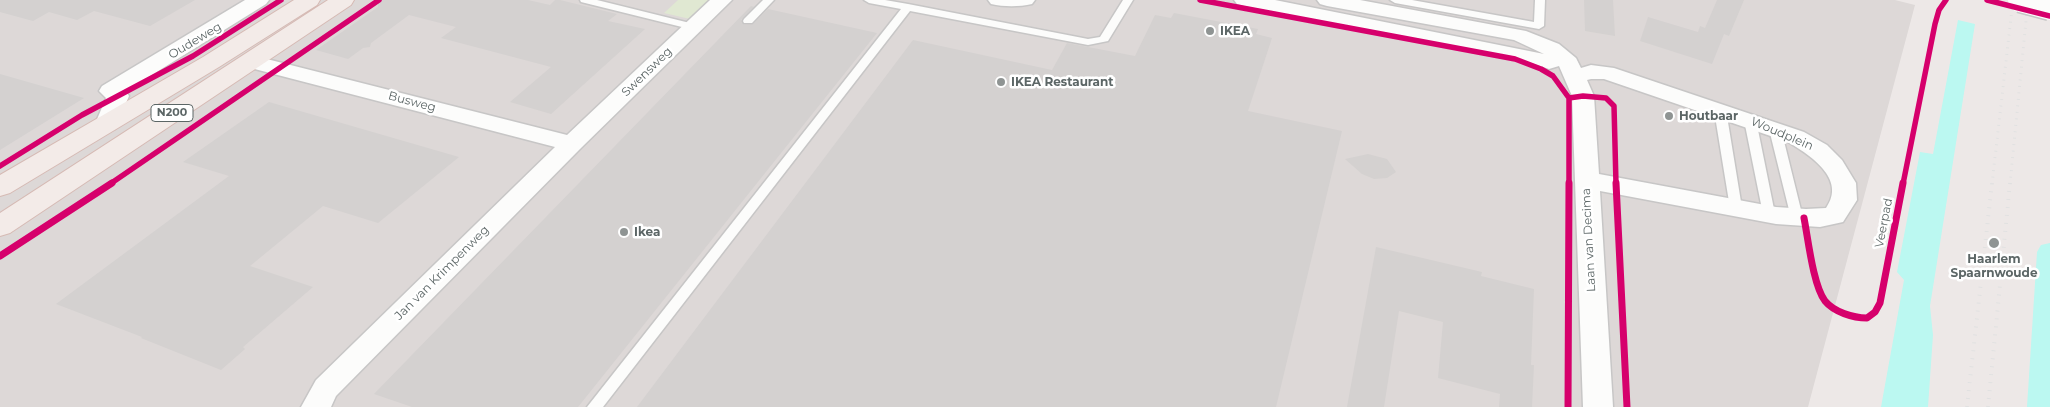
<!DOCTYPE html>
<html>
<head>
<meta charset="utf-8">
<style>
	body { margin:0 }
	canvas { display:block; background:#ede8e7 }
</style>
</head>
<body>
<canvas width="2050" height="407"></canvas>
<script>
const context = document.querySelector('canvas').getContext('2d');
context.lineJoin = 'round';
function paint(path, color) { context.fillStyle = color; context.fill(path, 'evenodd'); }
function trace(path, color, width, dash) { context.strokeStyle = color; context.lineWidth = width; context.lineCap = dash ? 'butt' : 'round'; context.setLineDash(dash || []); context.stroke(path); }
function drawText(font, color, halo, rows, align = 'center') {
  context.font = font + ' Montserrat,sans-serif'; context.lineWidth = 5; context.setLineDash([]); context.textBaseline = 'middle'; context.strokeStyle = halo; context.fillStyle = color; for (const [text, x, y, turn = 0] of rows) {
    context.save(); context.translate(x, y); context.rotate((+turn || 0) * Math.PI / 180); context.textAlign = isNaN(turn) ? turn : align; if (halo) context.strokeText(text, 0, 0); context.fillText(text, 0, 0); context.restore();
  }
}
paint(new Path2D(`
	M0,0h1895l20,5 -107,402h-1808z`), '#ddd8d7');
paint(new Path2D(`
	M678,0h31l-19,19 -26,-6z`), '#e0e8d2');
paint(new Path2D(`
	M1958,20l17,4 -45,282 3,29 -5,72h-47l23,-127 -7,-8 23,-120 13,2z`), '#bbf8f1');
paint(new Path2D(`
	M2050,243v164h-23l10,-155 4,-7z`), '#bbf8f1');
paint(new Path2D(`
	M0,0h195l-45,26 -56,-15 -17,9 -28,-8 -16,9 -33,-9z
	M378,0h150l22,5 5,-5h5l57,14 -9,7 37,8 -94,85 -41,-12 41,-35 -110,-29 15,-11 -47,-12 -38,28 -1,4 -7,1 -15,11 -32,-9 62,-43z
	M1584,0h29l2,36 -30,-5z
	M1717,0h27l-15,36 -5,-2 -12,30 -72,-23 8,-24 50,15 2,-6 5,2z
	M751,6l3,1 -13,13 3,5 9,-1 15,-15 109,24 -299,374h-166l-38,-13z
	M1174,13l84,16 -2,5 16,4 -24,73 94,20 -66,276h-639l276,-367 139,30 15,-27 68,13 20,-41 16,3z
	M0,74l84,24 -84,52z
	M269,102l190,55 -81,66 -55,-17 -73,60 63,21 -70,60 2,2 -24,21 -80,-32 1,-1 -86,-33 173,-128 -46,-14z
	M1368,154l19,5 9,13 -9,6 -13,1 -12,-5 -17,-15z
	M1376,247l106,25 -1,4 53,13 -3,76h3l-2,42h-33l1,-13 -62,-16 5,-56 -44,-11 -15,96h-37z`), '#d4d1d0');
const lane = new Path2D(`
	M580,0h17l101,25 1,2 -5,3 -113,-28z
	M763,0h11l-22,23h-8l-1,-2 1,-2z
	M864,0h21l23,4 180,35 12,-2 23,-37h10l-25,41 -20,4 -178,-34 -307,396h-16l314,-398 -32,-6z
	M1390,0h22l122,22 1,-22h10l-1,26 -5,3 -144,-26z
	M1720,106l6,4 16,98 -6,4 -6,-4 -16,-98z
	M1750,116l6,4 19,94 -6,4 -6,-4 -19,-94z
	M1775,125l6,4 22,89 -6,4 -6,-4 -22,-89z`);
const street = new Path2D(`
	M245,0h24l-3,4 -140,87 3,5 -14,33 -8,2 -8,-2 -4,-5 11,-26 -7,-7 3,-5z
	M710,0h22l-152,149 -244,247 -5,11h-30l15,-27 239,-233 -312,-81 -3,-5 3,-5 8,-1 316,80z
	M988,0h47l-3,4c-13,3 -28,3 -41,0z
	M1234,0h41l269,54 -30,-14 -187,-34 -7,-2 -3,-4h43l166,31 33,13 17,14 5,10 10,-3 23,3 190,64 23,13 15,15 14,23 1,17 -14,22 -23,5 -44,-3 -176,-33 13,216h-30l-11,-311 -13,-30 -10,3 -24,-8 -281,-55 -7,-2zM1591,79h13l184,63c22,13 59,37 38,66l-20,1 -30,-2 -177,-33 -5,-78 -7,-16z`);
const primary = new Path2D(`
	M294,0h26l-3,5 -98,62 -209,126 -10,3v-21l203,-118z
	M328,0h26l-3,5 -341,228 -10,3v-23z`);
trace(lane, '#c7c6c6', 3);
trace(street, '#c7c6c6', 3);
trace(primary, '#d6bab4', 2);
paint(lane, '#fcfcfb');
paint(street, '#fcfcfb');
paint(primary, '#f3ebe8');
trace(new Path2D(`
	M1992,184l21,-184
	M2010,184l18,-184`), '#e1e1e1', 3, [1, 5.5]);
trace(new Path2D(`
	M1967,407l25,-224
	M1988,407l22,-224`), '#e1e1e1', 4, [1, 7]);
const secondaryBridge = new Path2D(`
	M2020,0l30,8`);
trace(secondaryBridge, '#c7c6c6', 27, []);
trace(secondaryBridge, '#fcfcfb', 24);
trace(new Path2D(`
	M1200,0l315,59 26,10 12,7 16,22v86
	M1987,0l63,16
	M1569,98l14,-2 23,2 8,8 2,78
	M0,166l82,-51 111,-59 88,-56
	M110,184l269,-184
	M1903,184l32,-160 4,-14 7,-10`), '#d6006c', 5.5);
trace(new Path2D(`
	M1616,183l11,224
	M1804,218c4,20 9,67 21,83 9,11 28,17 42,17l8,-6 5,-9 23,-120
	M0,256l112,-73
	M1568,407l1,-224`), '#d6006c', 7);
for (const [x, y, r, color] of [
	[1210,31,5,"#8f9493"],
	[1001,82,5,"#8f9493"],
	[1669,116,5,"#8f9493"],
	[624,232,5,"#8f9493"],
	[1994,243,6,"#8f9493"]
]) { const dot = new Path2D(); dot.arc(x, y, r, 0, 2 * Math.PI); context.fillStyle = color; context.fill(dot); trace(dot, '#fff', 2); }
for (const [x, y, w] of [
	[172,113,42]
]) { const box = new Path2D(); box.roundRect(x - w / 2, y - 8.5, w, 17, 4); context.fillStyle = '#fff'; context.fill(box); trace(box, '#5c6666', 1); }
drawText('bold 11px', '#5c6666', null, [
	["N200",172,113]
]);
drawText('bold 12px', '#5c6666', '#fff', [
	["IKEA",1220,31],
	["IKEA Restaurant",1011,82],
	["Houtbaar",1679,116],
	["Ikea",634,232],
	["Haarlem",1994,259,"center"],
	["Spaarnwoude",1994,273,"center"]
], 'left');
drawText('12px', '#5c6666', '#fff', [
	["Oudeweg",195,41,-31],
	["Swensweg",647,72,-44],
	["Busweg",412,102,15],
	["Woudplein",1782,134,23],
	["Veerpad",1884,223,-79],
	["Laan van Decima",1589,240,-93],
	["Jan van Krimpenweg",442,273,-45]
]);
</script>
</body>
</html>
